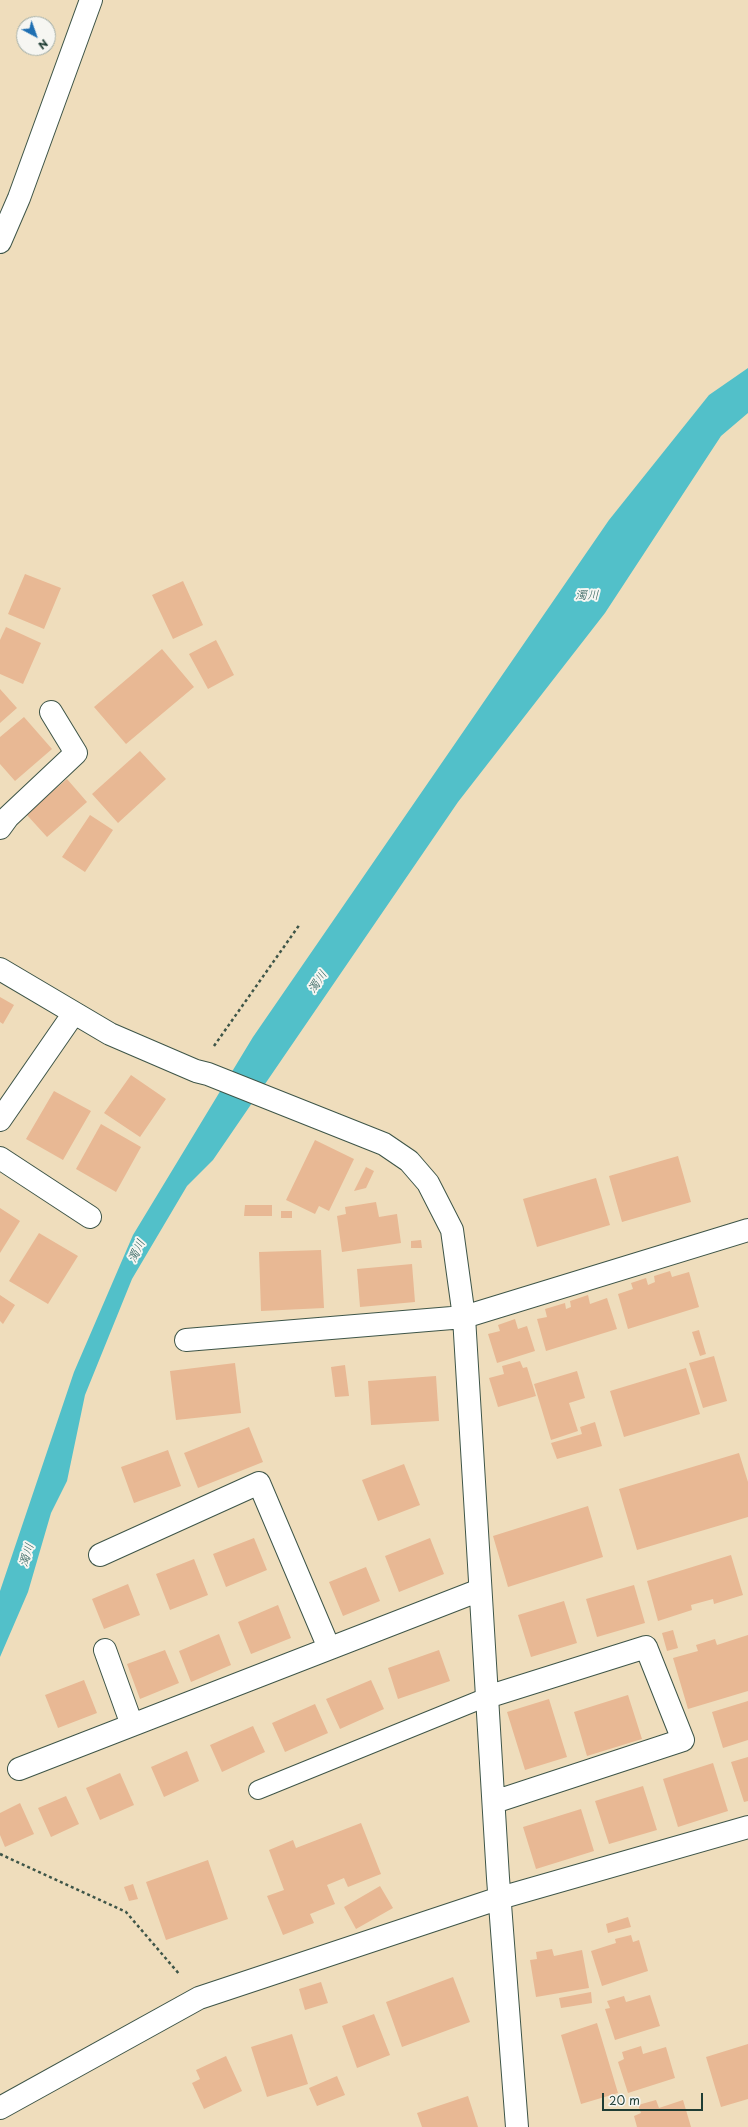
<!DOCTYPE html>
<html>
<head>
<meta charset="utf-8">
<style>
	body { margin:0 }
	#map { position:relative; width:748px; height:2127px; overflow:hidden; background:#efddbc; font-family:"Playpen Sans",sans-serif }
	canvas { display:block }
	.north { position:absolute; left:16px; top:16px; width:40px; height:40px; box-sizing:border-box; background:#f6f6f2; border:1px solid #a0aca6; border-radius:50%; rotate:139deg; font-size:11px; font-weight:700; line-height:16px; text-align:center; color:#1f3d34 }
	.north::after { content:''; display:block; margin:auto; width:14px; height:18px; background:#1f6fb2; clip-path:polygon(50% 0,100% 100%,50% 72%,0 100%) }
	.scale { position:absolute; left:602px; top:2093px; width:101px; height:18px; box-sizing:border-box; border:2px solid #1f3d34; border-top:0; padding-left:5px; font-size:12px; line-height:14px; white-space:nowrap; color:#1f3d34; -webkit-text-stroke:3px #f6f6f2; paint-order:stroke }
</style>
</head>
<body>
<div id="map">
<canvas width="748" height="2127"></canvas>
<div class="north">N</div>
<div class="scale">20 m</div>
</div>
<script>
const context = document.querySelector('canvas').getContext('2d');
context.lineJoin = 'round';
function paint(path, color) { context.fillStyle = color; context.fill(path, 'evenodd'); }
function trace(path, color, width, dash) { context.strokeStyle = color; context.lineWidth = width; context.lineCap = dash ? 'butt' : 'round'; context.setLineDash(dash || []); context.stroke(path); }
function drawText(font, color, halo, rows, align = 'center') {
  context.font = font + ' "Playpen Sans","Klee One",sans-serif'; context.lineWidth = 4; context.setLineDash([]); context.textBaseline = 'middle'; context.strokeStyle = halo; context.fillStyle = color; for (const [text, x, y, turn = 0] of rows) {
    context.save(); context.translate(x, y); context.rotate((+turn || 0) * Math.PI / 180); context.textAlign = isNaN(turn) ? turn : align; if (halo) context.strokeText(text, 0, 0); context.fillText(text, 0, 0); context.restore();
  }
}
paint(new Path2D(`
	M748,368v45l-27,23 -116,177 -147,189 -245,358 -26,26 -55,93 -47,116 -18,86 -16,32 -23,79 -28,65v-66l74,-219 59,-137 120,-198 356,-517 100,-125z`), '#52c0c9');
paint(new Path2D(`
	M25,574l36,14 -17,41 -36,-15z
	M183,581l20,44 -30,14 -21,-44z
	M6,627l35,16 -18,41 -23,-10v-34z
	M216,640l18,35 -26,14 -19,-35z
	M162,649l32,38 -68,57 -32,-37z
	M0,689l17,19 -17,15z
	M24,717l28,32 -37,32 -15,-17v-27z
	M140,751l26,28 -48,44 -26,-29z
	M67,779l20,23 -40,35 -21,-23z
	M90,815l23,15 -28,42 -23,-15z
	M0,997l14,8 -11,19 -3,-2z
	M131,1075l35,24 -26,38 -36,-24z
	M54,1091l37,20 -28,49 -37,-21z
	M101,1124l40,23 -25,45 -40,-23z
	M315,1140l39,19 -25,52 -10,-5 -4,8 -29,-14z
	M678,1156l13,46 -69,20 -13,-46z
	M366,1167l8,4 -8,17 -12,3z
	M596,1178l14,47 -73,22 -14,-48z
	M376,1202l3,15 18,-3 4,29 -59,9 -5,-36 9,-2 -1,-7z
	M245,1205h27v11h-28z
	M0,1208l20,13 -20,32z
	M281,1211h11v7h-11z
	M39,1233l39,23 -30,48 -39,-23z
	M421,1240l1,8h-11v-7z
	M321,1250l3,58 -63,3 -2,-59z
	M412,1264l3,38 -55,5 -3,-38z
	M670,1271l2,6 17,-5 10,35 -71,22 -10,-35 15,-5 -2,-6 15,-5 2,7 7,-3 -1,-6z
	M0,1295l15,10 -12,19 -3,-3z
	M588,1295l2,9 17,-6 10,31 -71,22 -9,-32 10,-2 -2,-8 20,-6 1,6 5,-2 -1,-6z
	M515,1319l3,10 9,-3 8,25 -38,12 -9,-29 12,-3 -2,-6z
	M699,1330l7,24 -6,2 -8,-24z
	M714,1356l13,45 -24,7 -14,-45z
	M520,1361l3,7 4,-1 9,29 -38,11 -9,-29 15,-4 -2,-8z
	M235,1363l6,50 -65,7 -6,-49z
	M345,1365l4,31 -14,1 -4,-30z
	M686,1368l14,46 -76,23 -14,-46z
	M577,1371l8,27 -16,5 9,28 -27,9 -17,-56z
	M436,1376l3,45 -68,4 -3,-44z
	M595,1422l7,24 -45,13 -6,-16 31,-9 -2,-7z
	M249,1427l14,35 -65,26 -14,-35z
	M168,1450l13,36 -47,17 -13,-36z
	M739,1453l9,29v35l-111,33 -18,-61z
	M404,1464l16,41 -42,16 -16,-41z
	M588,1506l15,51 -95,30 -15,-51z
	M254,1538l13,32 -41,17 -13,-33z
	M430,1538l14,36 -45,18 -14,-36z
	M731,1555l12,40 -29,9 -1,-5 -22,6 1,5 -34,11 -11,-40z
	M194,1559l14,36 -38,15 -14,-36z
	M366,1567l14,34 -37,15 -14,-34z
	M128,1584l12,31 -36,14 -12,-30z
	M634,1585l11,38 -48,14 -11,-38z
	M564,1601l13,42 -46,14 -13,-42z
	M278,1605l13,33 -40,16 -13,-32z
	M673,1630l5,18 -11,3 -5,-18z
	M219,1634l12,31 -40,17 -12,-31z
	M748,1635v56l-60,18 -15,-51 25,-7 -2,-6 19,-6 2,6z
	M165,1650l14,33 -39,16 -13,-35z
	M439,1650l11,31 -52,18 -10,-31z
	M84,1680l13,33 -39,15 -13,-33z
	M371,1680l13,29 -44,20 -14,-30z
	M628,1695l14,44 -55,17 -13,-44z
	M549,1699l18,58 -42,13 -18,-58z
	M748,1701v39l-25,8 -11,-36z
	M315,1704l13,29 -43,19 -13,-29z
	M253,1726l12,26 -43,20 -12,-27z
	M187,1751l12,30 -35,16 -13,-30z
	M748,1757v44l-4,1 -13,-40z
	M713,1763l15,48 -50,16 -15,-48z
	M120,1773l14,32 -34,15 -14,-32z
	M643,1786l14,44 -48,14 -14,-43z
	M66,1796l13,28 -28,13 -13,-29z
	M20,1803l14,31 -29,13 -5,-12v-22z
	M581,1809l13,42 -58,18 -13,-42z
	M361,1823l20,51 -33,13 -4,-9 -17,7 8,19 -25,10 4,9 -31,12 -16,-39 17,-6 -15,-40 24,-10 3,8z
	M208,1860l20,59 -62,21 -20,-58z
	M133,1884l5,15 -9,2 -5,-14z
	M380,1886l13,22 -37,21 -12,-22z
	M628,1917l3,10 -23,6 -2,-9z
	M631,1935l2,7 6,-2 9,31 -46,15 -11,-35 25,-8 -1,-4z
	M552,1949l2,7 28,-6 7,38 -53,9 -6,-37 7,-1 -1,-7z
	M453,1977l17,45 -68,25 -16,-45z
	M321,1982l7,21 -23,7 -6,-21z
	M591,1992l1,11 -31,5 -2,-10z
	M650,1995l10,31 -45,14 -10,-31 5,-1 -3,-7 17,-5 2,6z
	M374,2014l16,41 -33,13 -15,-42z
	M597,2023l21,70 -37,11 -20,-69z
	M292,2034l16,50 -41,13 -16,-50z
	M748,2044v55l-27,8 -15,-50z
	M641,2046l2,8 23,-7 9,31 -47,15 -10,-31 6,-3 -2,-7z
	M226,2056l16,35 -38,18 -12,-26 8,-4 -4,-9z
	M337,2076l8,19 -28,11 -8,-18z
	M468,2096l10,31h-56l-5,-14z
	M656,2100l3,8 24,-8 8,27h-54l-3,-11 7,-3 -3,-8z`), '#e8b894');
const service = new Path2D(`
	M258,1790l229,-93`);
const minor = new Path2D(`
	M0,242l19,-44 72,-198
	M0,828l8,-11 68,-64 -25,-41
	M0,969l110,65 86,37 12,3 176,70 25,17 19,22 24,47 12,87 34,561 19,249
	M0,1120l74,-107
	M0,1158l90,59
	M186,1340l278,-23 284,-87
	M100,1555l159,-72 70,165
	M105,1650l27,75
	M487,1697l159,-50 37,93 -189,62
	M19,1769l461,-179
	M0,2108l199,-110 301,-100 248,-71`);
trace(service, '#3e5548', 20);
trace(minor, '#3e5548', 24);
trace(new Path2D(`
	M214,1046l86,-122
	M0,1854l126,58 54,63`), '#3e5548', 2.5, [3, 3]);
trace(service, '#fff', 18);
trace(minor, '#fff', 22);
drawText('italic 12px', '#2c5e59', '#f6f6f2', [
	["濁川",587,596],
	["濁川",318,982,-56],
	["濁川",137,1251,-64],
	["濁川",27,1555,-73]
]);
</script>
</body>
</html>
